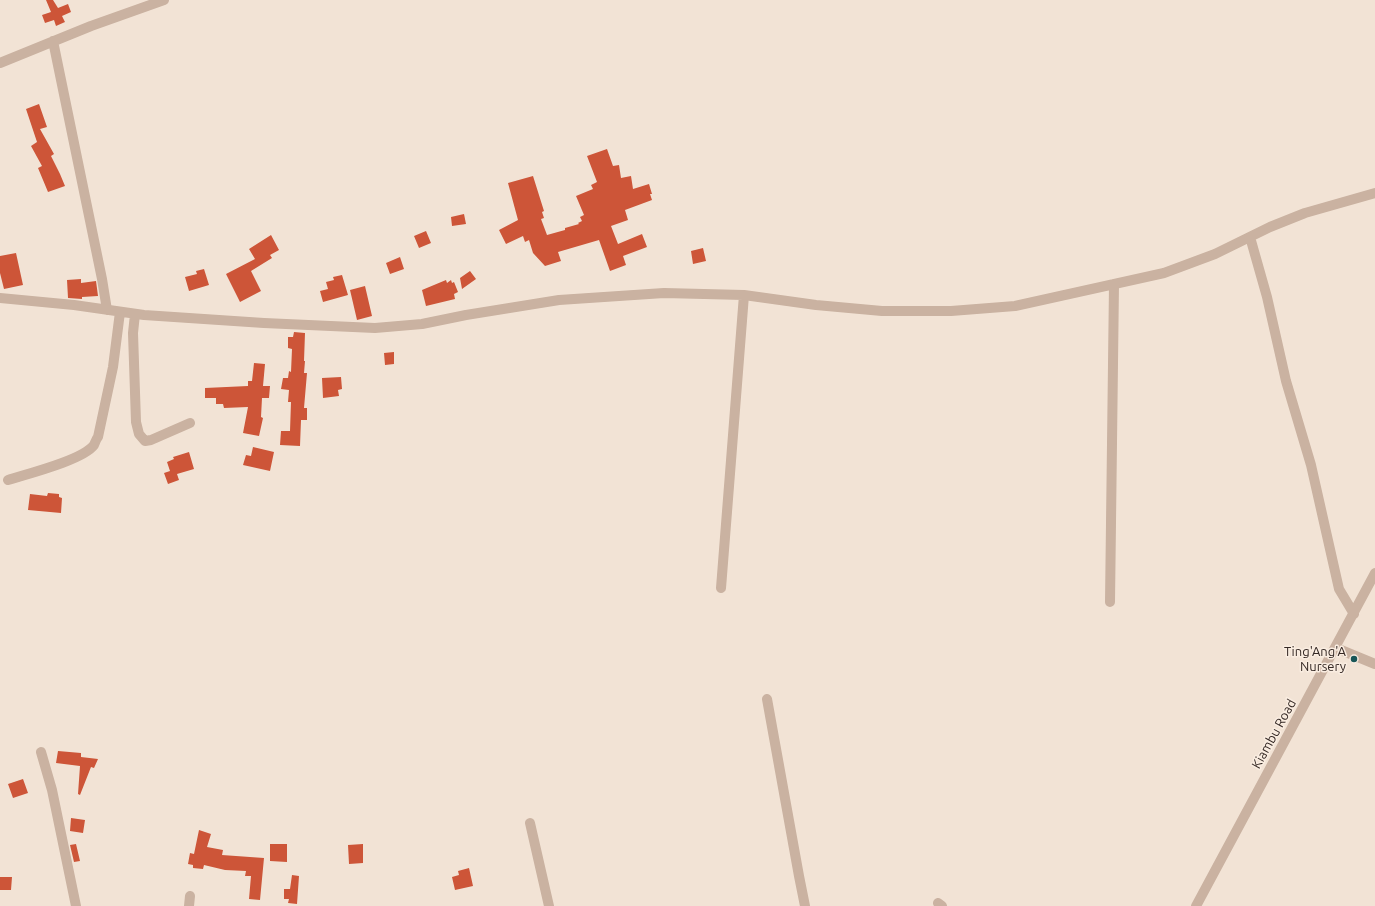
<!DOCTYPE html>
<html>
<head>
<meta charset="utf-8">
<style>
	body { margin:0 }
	canvas { display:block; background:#f2e3d5 }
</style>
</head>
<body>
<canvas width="1375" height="906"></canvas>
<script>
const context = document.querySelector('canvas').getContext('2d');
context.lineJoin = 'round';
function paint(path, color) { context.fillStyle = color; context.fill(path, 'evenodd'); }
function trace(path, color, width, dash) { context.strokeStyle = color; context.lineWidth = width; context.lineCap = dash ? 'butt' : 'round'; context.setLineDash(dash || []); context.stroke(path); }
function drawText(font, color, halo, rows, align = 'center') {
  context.font = font + ' Ubuntu,sans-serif'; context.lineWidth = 3; context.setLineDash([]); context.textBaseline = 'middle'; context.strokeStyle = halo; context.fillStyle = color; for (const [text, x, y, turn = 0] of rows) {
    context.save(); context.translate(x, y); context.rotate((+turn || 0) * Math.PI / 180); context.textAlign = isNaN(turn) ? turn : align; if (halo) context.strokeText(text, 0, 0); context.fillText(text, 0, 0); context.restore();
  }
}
paint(new Path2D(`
	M46,0h7l5,8 10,-4 3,8 -9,4 3,6 -9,4 -2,-6 -9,3 -3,-8 9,-3z
	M39,104l8,23 -7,2 14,25 -3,2 9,18 5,12 -17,6 -10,-24 4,-2 -11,-20 6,-4 -11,-33z
	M607,149l6,17 6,-1 2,13 10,-2 2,13 16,-5 3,10h-2l2,6 -27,10 3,10 -17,6 7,18 24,-10 5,13 -24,9 3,9 -16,6 -11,-31 -41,12 3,9 -16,5 -12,-13 -4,-13 -4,2 -2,-6 -17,8 -7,-14 19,-10 -10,-37 25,-7 11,35 -2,1 2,6 -3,1 6,16 18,-5v-2l14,-4 -1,-1 4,-2 -2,-4 4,-2 -8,-19 17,-7 -2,-4 6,-3 -10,-26z
	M464,214l2,10 -14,2 -1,-9z
	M426,231l5,12 -12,5 -5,-12z
	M271,235l8,15 -9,5 2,3 -21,13 10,20 -21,11 -14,-28 29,-15 -6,-10z
	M703,248l3,13 -13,3 -2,-13z
	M16,253l7,32 -19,4 -4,-16v-17z
	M400,257l4,12 -14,5 -4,-11z
	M204,269l5,16 -20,6 -4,-14 12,-3 -1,-3z
	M470,271l6,8 -14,10 -2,-11z
	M342,275l6,20 -25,7 -3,-11 8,-2 -2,-7 8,-2 -1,-3z
	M81,279v4l15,-2 2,15 -16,1v2l-14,-1 -1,-18z
	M446,280l1,3 4,-3 1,3 2,-1 4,10 -4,2 1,5 -29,7 -4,-16z
	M365,286l7,30 -15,4 -7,-30z
	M294,332l11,1 -1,28h1l-1,12h3l-3,35h3v12h-6l-1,26 -20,-1 1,-14h9l1,-29h-3l1,-12 -8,-1 2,-11h5l1,-7 2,1 1,-23 -4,-1v-11h5z
	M394,352v12l-9,1 -1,-12z
	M254,363l11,1 -2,22h7l-1,12h-7l-1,19 2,1 -4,18 -16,-3 5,-26 -24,1 -1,-4h-7v-6h-11v-10l43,-2v-5h4z
	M341,377l1,12 -4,1 1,6 -16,2 -1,-20z
	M253,447l21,5 -4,19 -27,-6 3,-10 5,1z
	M189,452l5,17 -17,5 2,6 -11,4 -4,-11 6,-2 -3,-9 7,-3 -1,-2z
	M48,493l11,1v3l3,1 -1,15 -33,-3 2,-16 17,2z
	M58,751l23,2v4l17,2 -4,9 -3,-1 -11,28 -2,-1 2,-28 -24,-3z
	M23,779l5,14 -15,5 -5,-14z
	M71,818l14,2 -2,13 -13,-2z
	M199,830l12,4 -4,13 16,3 -1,5 42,3 -4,42 -11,-1 2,-23h-6l1,-5 -21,-1 -21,-5 -1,4 -10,-1v-3l-5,-1 2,-11 4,1z
	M76,844l4,17 -6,1 -4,-17z
	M270,844h17v18l-17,-1z
	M363,844v19l-14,1 -1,-19z
	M469,868l4,18 -18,4 -3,-13 7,-2 -1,-4z
	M292,875l7,1 -2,28 -9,-1 1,-4h-5v-10h6z
	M0,877h12l-1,13h-11z`), '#cd5538');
trace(new Path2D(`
	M53,41l49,238 5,31
	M0,63l91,-37 73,-26
	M1250,237l17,60 19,84 25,84 28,124 15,25
	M0,298l74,7 70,10 120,8 111,5 47,-4 44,-9 93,-15 105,-7 80,2 72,10 66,6h69l64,-5 149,-33 51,-19 55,-27 35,-14 70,-20
	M135,314l-2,19 3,89 3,12 6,7 6,-1 39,-17
	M8,480c19,-6 75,-20 86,-35 1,-2 2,-6 4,-8l15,-70 7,-55
	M721,588l23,-293
	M1110,602l4,-318
	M1336,648l39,16
	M767,699l32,177 6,30
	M41,752l11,38 24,116
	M530,823l19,83
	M938,903l4,3
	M189,906l1,-10
	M1196,906l179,-333`), '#cab2a1', 10);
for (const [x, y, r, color] of [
	[1354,659,4,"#185557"]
]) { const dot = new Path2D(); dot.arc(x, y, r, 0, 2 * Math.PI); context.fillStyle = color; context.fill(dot); trace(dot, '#faede1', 1.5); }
drawText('13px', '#342824', '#faede1', [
	["Ting'Ang'A",1346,652],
	["Nursery",1346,667]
], 'right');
drawText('13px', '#342824', '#faede1', [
	["Kiambu Road",1274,734,-61]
]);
</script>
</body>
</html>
